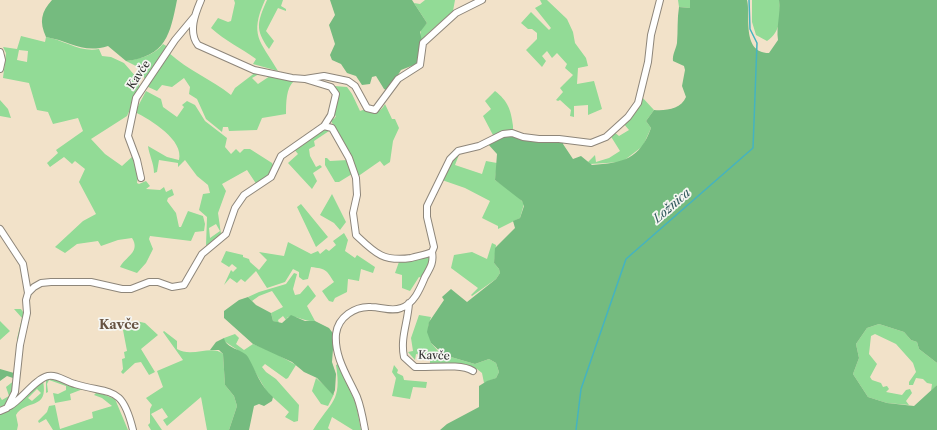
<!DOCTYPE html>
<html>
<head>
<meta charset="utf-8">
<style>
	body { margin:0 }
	canvas { display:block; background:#f2e2c9 }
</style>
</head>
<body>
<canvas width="937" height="430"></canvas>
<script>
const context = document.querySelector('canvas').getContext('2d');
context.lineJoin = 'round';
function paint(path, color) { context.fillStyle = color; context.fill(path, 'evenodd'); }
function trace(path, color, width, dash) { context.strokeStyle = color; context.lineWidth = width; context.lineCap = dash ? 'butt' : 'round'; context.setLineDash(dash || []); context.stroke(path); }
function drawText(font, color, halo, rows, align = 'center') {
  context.font = font + ' "Libre Caslon Text",serif'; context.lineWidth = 3.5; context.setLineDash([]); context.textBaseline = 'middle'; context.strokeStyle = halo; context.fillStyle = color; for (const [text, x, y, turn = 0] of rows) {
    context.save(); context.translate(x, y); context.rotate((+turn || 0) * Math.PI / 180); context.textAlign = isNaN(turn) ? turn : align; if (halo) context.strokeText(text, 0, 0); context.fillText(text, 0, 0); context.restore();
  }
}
paint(new Path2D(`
	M234,0h31c-16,36 -5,40 13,71l-25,-7 3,-5c-15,-11 -31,-18 -45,-31l7,-10 10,4 3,-1 4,-18z
	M267,0h16l-2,6 5,3v2l-8,-3 -12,23 8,10 -5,8c-15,-20 -11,-28 -2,-49z
	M425,0h30l-2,11 -27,24 -4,6 -2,-4 1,-8 6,-6 -13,-20 6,1z
	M540,0h7l20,19 6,13 2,11 11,15 2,8 -10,2 -1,16 17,-3 8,28 -14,6v-10l-14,1v11l-4,-1 1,-6 -11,-10 -2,1 -2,-1 7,-8 -3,-4 13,-13 -8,-7 2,-4 -10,-11 -5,5 -5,-7 -5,5 4,5 -4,6 -16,-17 11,-11v-6l-5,-4h-4l-7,-6 10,-11 18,18 2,-2 -16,-20 7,-4z
	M678,0h12v8l-11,-1z
	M752,0h27c2,16 2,32 -12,41l-11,-6 -4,-13z
	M21,36l24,6 1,-5c18,3 35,16 53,12l3,7 9,1 13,6 13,15 3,10 -13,28 -36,23 14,15 17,12 11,-10 5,18 -1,9 2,1 7,-3 4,5 -4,3 14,1 4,-3 2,5 6,-3 2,6 -6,3 -1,3 9,12 3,14h2l7,-16 15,5 2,8 -1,7 -9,1 -4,9 -41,-5 -1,3 4,10 -7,14 -9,10 -17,-6c5,-10 21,-15 12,-29l-14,2 -17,6 -3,-5 -21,3 -12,9 -10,-6 28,-26 13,-7 -17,-32 6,-13 -10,-8 -3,3 -8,-7 -14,10 -3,-4 11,-10 -2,-3 27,-19 -5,-13 -25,6 -5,-12 -11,-2 -8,-27 -26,-5 3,-25 -3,-6 14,2zM19,50l9,1 -1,11 -10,-2z
	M163,44l5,3 -23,32 -9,-13 -10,-5c13,-2 29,-6 37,-17z
	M169,53c20,18 42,26 62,42l4,-7 21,-16 38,9c-8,7 -8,22 -8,33l-24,4 -5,12 -28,1 -1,-4h-5l-1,5 -16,-13 -9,-20 -8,-5 1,-7 -6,-9 -12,9 -10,-2 -5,6 -11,-5zM259,74l11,2 -12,8 -6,-6z
	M334,86l13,1 5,7 8,17 6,-2 5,4c7,-1 11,-3 14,-9l7,15h3l4,9 -6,13 -3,21 -6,4 -4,-5 -23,16 -9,-27 -17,-29v-4l3,2 2,-3 -3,-2c4,-11 4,-13 4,-25z
	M146,91l15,8 2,8 14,10 7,-10 -2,-2 5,-4 8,4 10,16 22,17 -2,9 6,7 5,-5 4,4 4,-4h6l22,14 2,4 -2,5 -15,13 -10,-15 -25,14 4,7 -8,22 3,21 -15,12 1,-29 -8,-7 4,-16 7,-1 -2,-8 -11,-9 -12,-16 -7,7v-4l-19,-3 -2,12 -3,1c0,-10 -5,-18 -6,-27l19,11 12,3c5,-20 -28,-40 -44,-48zM216,224l4,7 -10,7 -1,-10z
	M495,91c13,10 16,19 18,35v3l-19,8 -11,-21 8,-7 -6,-8z
	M641,96l13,14 -8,11 5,7 -8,18 -21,16 -32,2 -2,-2 7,-7 1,7 13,-4 11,-7 -10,-16 4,-3 5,4 10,-6 -6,-7z
	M0,100l8,9 3,9 -11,-2z
	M322,128l10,1 -18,12 1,5 -6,3 1,7 6,11 4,-2 2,2 -9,6 4,8 -5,8 -24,-26 10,-9 -5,-6z
	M460,152l-5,13 27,9 4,-13 11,2 -2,17 22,15 7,9 -4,14 -22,11v-3l-16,-8 8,-17 -25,-13 -23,-8 6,-14z
	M325,158h2l3,3 18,-1 4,14 -13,8h-4l-10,-17z
	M332,194l14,28 -6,8 -6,-7 -14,-8z
	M301,204l27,33 -12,10 -19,-40z
	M344,233l4,7 -3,11 10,7 2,-3 18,12 -2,6 -12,-4 -2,12 -11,-2 -1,13 -12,6 -2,4 -4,-1 -7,-10 12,-9c-8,-13 -8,-13 -23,-15l-3,12 -5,1 -4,-3v-5l-6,-3 -8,13 -18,6 -11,-17 -11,11 -4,-3 -4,4 -7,-5 -6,7 7,-15 2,2 4,-4 -5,-4 -3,3 -8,-5 5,-11 17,4v2l6,2 1,3 9,8 8,-10 -8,-8 25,4 4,-14 23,12 7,-3 2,3 6,-5 3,2 7,-6 -3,-4z
	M492,243l4,2 -2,18 5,6 1,4 -4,6 -24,17 -1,-1 7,-7 -27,-20 3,-13 18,-3 15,7z
	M430,255l2,3 -10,20 -3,-1 -9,14 -8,-3v-13l-7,-2 5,-14z
	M294,273l3,1 -4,15 2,6 5,-1 8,-9 8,11 -9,10 8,15c-11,1 -17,-6 -27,-4l-2,3 -3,-4 -5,4 1,3 -6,-2 -2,-8 12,-6 -11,-16 -13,5 -7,5 -4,-4 11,-5 27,-8z
	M14,309h7l2,3 2,1 -6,28 -2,-2 5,-21z
	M419,315l12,2 -3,10 3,16 8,9 5,3 31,9 14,-5 7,4 3,9 -3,6 -12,5 -2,-10 -5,-4 -47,-6v-6l-14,-3 -1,6 -7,-8 5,-1 -2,-13z
	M0,321l10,10 -10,9z
	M136,321l9,2 13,12 -17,14 14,23 -6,3 -8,-13 -6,1 -12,11 -2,-2 2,-3 -1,-10 3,-1 -1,-6 3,-1 -4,-21 7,-3v-5z
	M879,324l25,8 7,8 6,2 2,7 18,14v22l-6,6 1,-7 -5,-1 -4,-4 -7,-1 -3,7h-4v-3l7,-10 -3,-9 -17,-19 -21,-10 -4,2 -2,18 8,10 -7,13 2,3 9,3 2,4 4,-1 2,3 -3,3 16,3 4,-5 4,-1 2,4 -6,8 3,4 -22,-2 -19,-6 -15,-23 6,-16 -3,-14 11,-16z
	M164,331l13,10v8c15,9 35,-5 46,5l2,31 9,11 3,10 -8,24h-22l-6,-33 -34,29 -4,-6 5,-3 -6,-9 -11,6 11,16h-11l-3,-5 2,-2v-14l2,-4 -6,-7 17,-11 -6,-16 26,-11 -20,-28z
	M235,334l4,4 -3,6 8,6 9,-6 18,7 25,14 -8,13 -2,1 -21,-15 -3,3 4,5 10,7 23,26 -1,16 -4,1 -9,-5 4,-5 -22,-20 -22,-37 -21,-14v-3z
	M338,364l18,40 5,26h-8l-21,-13 -4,11 2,2h-17c18,-29 29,-28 23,-65z
	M394,365l4,5 -1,3 6,3 1,4 23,2 -1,6 -13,-1 -3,12 -18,-3 4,-18 -4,-6z
	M316,378l18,16 -6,12 -7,-2 -9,-13z
	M49,379h6l11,6 17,4 -13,5 1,6 -16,3 -2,-10 5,1 8,-4v-4l-17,-6 -2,4 1,8 -2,1v-13z
	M15,380c-2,12 -3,23 -15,27v-10l2,3 7,-4 -3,-9z
	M43,381c6,30 -18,18 -27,34l2,10 -1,5h-17v-17l39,-31zM37,389l4,4 -9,8 -4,-3z
	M97,392l18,7 13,31h-75l-7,-11 -7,4 -1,-2 9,-9 2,-6 6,-1 5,24 33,-11 -1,-6 20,-6 -10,-8 -8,-3z`), '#92db96');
paint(new Path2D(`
	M52,0h125c-7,35 -11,56 -51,61l-18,-15c-25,8 -38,-5 -62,-9 -7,-15 -5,-25 6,-37z
	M330,0h82l15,23 -7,9 2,9 -3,22 -18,7 -13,21 -4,-2 -8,-13 -4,1 -2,7 -8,1 -6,-9 -9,-3 -6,-9 -9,-4 -2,-5 5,-11 -6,-19 6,-10z
	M690,0h57c4,14 -6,53 22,53l9,-13c-2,-14 3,-26 1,-40h158v372v-9l-18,-14 -2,-7 -6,-2 -7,-8 -25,-8 -12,4 -11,16 3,14 -6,16 15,23 19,6 27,3 23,-21v45h-497l7,-6 32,-17v-21l8,-5 9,-3 3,-6 -3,-9 -7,-4 -14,5 -31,-9 -13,-12 -4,-11 2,-10 15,-22 -2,-3 9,-8 16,13 29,-23 4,-6 -1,-4 -5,-6 1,-15 20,-20 -2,-7 7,-3 4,-12 -2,-5 -27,-21 2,-26 -10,-11 19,-8 58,5 -1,4 10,15 8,-3 11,9c31,-2 48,-6 59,-37l-5,-7 8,-11c12,1 27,-1 32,-13l-4,-11 3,-16 -1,-4 -11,-5c-1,-6 3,-12 4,-18 1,-12 0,-24 2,-36l11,1z
	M248,297l8,8 15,8 2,8 9,2 9,-8 14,6h10l14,7 3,4 2,4 -2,26 4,12 -1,16 -2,5 -16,-17 -13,-6 -12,-10 -39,-18 -29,-26v-7l15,-11z
	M224,338c2,11 19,11 24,19 8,14 12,29 25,40l-1,4 -8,5 -5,-2 -5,2 -5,24h-20l8,-24 -3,-10 -9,-11 -2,-31 -4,-4h-9l6,-8z
	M0,369l14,4 1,3 -2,2 -6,-2 -7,5z`), '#75bb7f');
trace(new Path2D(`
	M576,430l5,-41 45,-130 127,-111 4,-105 -7,-14 -1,-29`), '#45b3c0', 1.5);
const minor = new Path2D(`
	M201,0c-6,14 -13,32 -3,45l56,25 38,8 13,1 19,-3 24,5 7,5 12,22 8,2 23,-31 22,-14 3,-22 33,-30 26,-13
	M0,52l2,8 -2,9
	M305,79l26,8 5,7 -5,21 -7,11
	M141,178l-4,-18 -9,-24 8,-38 39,-58 20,-24
	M0,229l23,35 5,29
	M409,303c-1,19 -9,35 -5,54l11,10c16,1 45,-4 58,4
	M10,406c12,-7 25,-27 38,-30 9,-2 18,6 27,8 37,11 47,1 58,46
	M0,411l7,-3 8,-16 5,-47 7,-32 -1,-13 2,-7 6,-6 7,-4 10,-1h40l31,7h9l18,-7h9l14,5 12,-2 18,-31 24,-20 9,-26 9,-13 27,-18 10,-21 43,-30 8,2 17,30 7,20 1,17 -4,18 3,22c19,18 27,27 55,23 7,-2 14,-3 21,-6l2,-5 -7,-30v-11l23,-47 8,-8 21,-5 24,-12 9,-1 11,4 16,2h20l32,4 15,-6 22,-20 10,-14 10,-41 3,-27 9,-35
	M365,430c-2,-11 -4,-23 -8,-33 -9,-20 -23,-40 -21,-63 2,-17 19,-28 35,-27 10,0 21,5 30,1 13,-4 19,-19 24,-31 5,-9 9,-14 7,-25`);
trace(minor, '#8e867a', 8);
trace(minor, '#fff', 6);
drawText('11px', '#2b2b2b', '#f6f6f2', [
	["Kavče",139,75,-56],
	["Kavče",434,356,2]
]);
drawText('italic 12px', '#345b5f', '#f6f6f2', [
	["Ložnica",672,206,-41]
]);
drawText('bold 13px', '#665241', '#f6f6f2', [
	["Kavče",119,325]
]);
</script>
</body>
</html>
